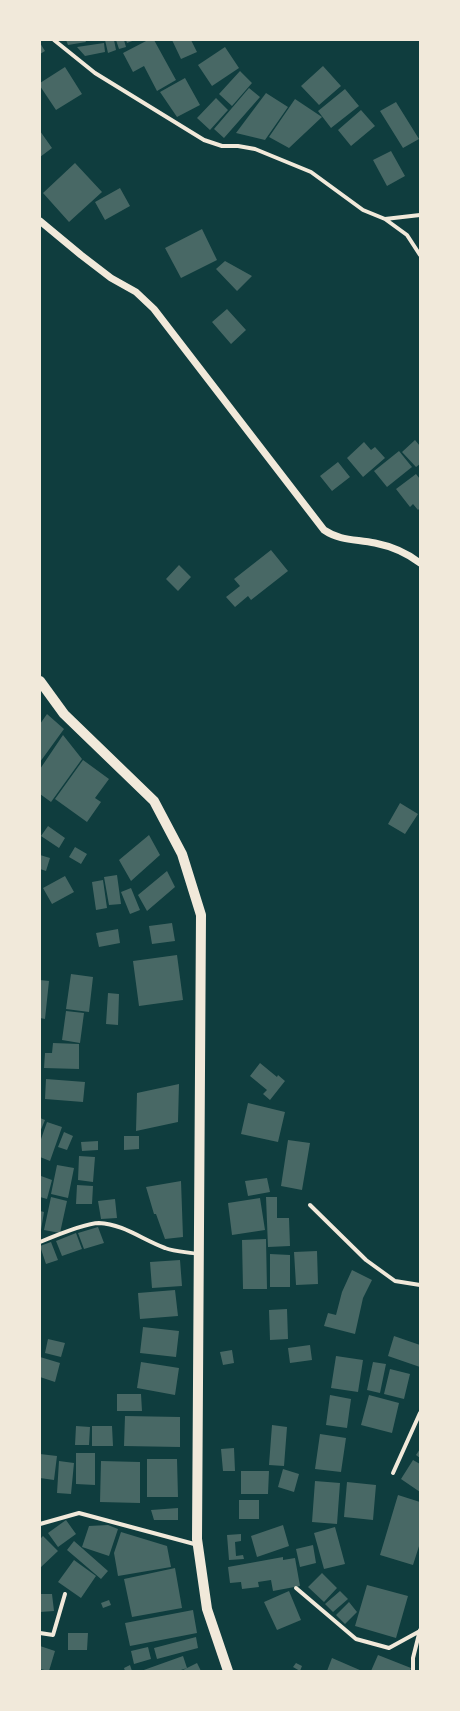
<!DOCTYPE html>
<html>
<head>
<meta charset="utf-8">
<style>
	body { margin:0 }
	#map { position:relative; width:460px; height:1711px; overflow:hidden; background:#0f3d3e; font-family:Overpass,sans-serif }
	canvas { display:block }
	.frame { position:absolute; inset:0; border:41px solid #f1e9da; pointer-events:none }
</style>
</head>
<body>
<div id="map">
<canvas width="460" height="1711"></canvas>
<div class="frame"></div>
</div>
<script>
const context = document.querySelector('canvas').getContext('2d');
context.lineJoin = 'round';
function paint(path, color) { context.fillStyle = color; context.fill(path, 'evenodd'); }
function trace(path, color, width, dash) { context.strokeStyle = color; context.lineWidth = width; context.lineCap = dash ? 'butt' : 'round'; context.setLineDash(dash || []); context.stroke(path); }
paint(new Path2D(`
	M66,40h19l1,2 -18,3z
	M105,40h9l2,10 -8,3z
	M116,40h8l2,7 -7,2z
	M126,40h9l-8,3z
	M148,40h6l22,40 -19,11 -13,-25 -11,6 -10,-19z
	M172,40h19l6,12 -16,7z
	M40,43l5,8 -5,3z
	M104,43l1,9 -20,4 -8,-9z
	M225,47l14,21 -27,18 -14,-21z
	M323,66l18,20 -22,19 -18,-19z
	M65,67l17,27 -26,16 -16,-24v-3z
	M240,71l12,12 -20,23 -13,-12z
	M185,78l15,27 -23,12 -17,-25z
	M249,88l11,9 -36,41 -10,-9z
	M345,89l14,17 -28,22 -13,-17z
	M266,93l22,14 -23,33 -29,-7z
	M216,98l12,12 -18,20 -13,-12z
	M295,99l27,18 -33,31 -20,-11z
	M396,102l23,37 -16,9 -23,-37z
	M361,110l14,16 -24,20 -13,-16z
	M40,131l12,17 -12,9z
	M391,151l14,25 -18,10 -14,-26z
	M75,163l27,29 -33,30 -26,-29z
	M120,188l10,18 -25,14 -10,-18z
	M202,229l15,31 -36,18 -16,-30z
	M225,261l27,15 -15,15 -21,-22z
	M227,309l19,21 -15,14 -19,-22z
	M415,440l5,6v18l-4,3 -14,-15z
	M364,442l7,8 4,-3 10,11 -22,19 -16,-19z
	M399,451l13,16 -25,20 -13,-16z
	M338,462l12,15 -18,14 -12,-15z
	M416,474l4,5v29l-2,2 -5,-6 -3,3 -14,-18z
	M271,550l17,21 -37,29 -3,-4 -13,11 -9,-10 14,-11 -6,-7z
	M179,565l12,12 -13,14 -12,-12z
	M47,714l17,15 -24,33v-38z
	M63,735l19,24 -31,43 -11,-8v-25z
	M83,760l26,19 -14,19 6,4 -14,20 -32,-23z
	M400,803l18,11 -13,20 -17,-10z
	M48,826l17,12 -6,10 -18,-12z
	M149,835l11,20 -29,26 -12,-21z
	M75,847l12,7 -6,10 -12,-7z
	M40,855l10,3 -4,13 -6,-2z
	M167,871l8,16 -28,24 -9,-16z
	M117,875l4,29 -12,1 -5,-28z
	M65,876l9,16 -22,12 -9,-16z
	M103,880l4,28 -11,2 -4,-28z
	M131,888l9,22 -10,4 -9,-22z
	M172,923l3,18 -23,3 -3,-18z
	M118,929l2,14 -21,4 -3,-14z
	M177,955l6,45 -44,6 -6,-45z
	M71,974l22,3 -4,35 -23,-3z
	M40,980l9,1 -4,38 -5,-1z
	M108,993l11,1 -1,31 -12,-1z
	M66,1011l18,2 -4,30 -18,-3z
	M53,1043l26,1v25l-35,-1 1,-15h7z
	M260,1063l17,14 1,-2 7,6 -15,19 -7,-6 4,-4 -17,-14z
	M46,1079l39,3 -2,20 -38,-3z
	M179,1084l-1,38 -42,9 1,-38z
	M248,1103l37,9 -7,30 -37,-8z
	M40,1118l5,2 -5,12z
	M47,1122l15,5 -12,34 -10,-4v-15z
	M64,1132l9,4 -6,14 -9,-3z
	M124,1136h15v13l-15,1z
	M288,1140l22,3 -8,47 -21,-4z
	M98,1141v9l-16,1 -1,-9z
	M79,1156l16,1 -2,25 -15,-2z
	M57,1165l17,3 -6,30 -17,-4z
	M41,1176l11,4 -5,19 -7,-2z
	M267,1178l3,14 -22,4 -3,-15z
	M181,1181l2,56 -18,2 -9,-25h-2l-8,-27z
	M77,1185l16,1 -1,18h-16z
	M51,1197l16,4 -7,32 -16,-3z
	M266,1197h11v21h12l1,28 -22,1z
	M260,1198l5,32 -33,5 -4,-32z
	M115,1199l2,19 -16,1 -3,-18z
	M40,1211l4,1 -3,18h-1z
	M98,1227l6,16 -20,6 -6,-16z
	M76,1233l6,16 -20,7 -6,-15z
	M266,1239l1,50h-24l-1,-49z
	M51,1242l7,18 -12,4 -6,-18z
	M317,1251l1,33 -22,1 -2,-33z
	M270,1254l20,1v32h-20z
	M180,1260l2,26 -30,2 -2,-26z
	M352,1270l20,10 -9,18 -8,36 -31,-8 4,-13 8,2 6,-23z
	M175,1290l3,26 -38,3 -2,-26z
	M287,1309l1,30 -18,1 -1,-30z
	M143,1327l36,4 -3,26 -36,-4z
	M394,1336l26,9v22l-32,-11z
	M48,1339l17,4 -4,14 -16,-4z
	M310,1345l2,15 -22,3 -2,-15z
	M232,1350l2,13 -11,2 -3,-13z
	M336,1356l27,4 -5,32 -27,-4z
	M40,1357l20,6 -5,19 -15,-5z
	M141,1362l38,6 -4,27 -38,-7z
	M373,1362l13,2 -6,29 -13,-3z
	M390,1369l20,5 -6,25 -20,-5z
	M117,1394h24l1,17h-25z
	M330,1395l21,4 -4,29 -21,-3z
	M369,1395l30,8 -7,30 -31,-8z
	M125,1416l55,1v30l-56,-1z
	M272,1425l15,2 -3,39 -15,-1z
	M76,1426l14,1 -1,18h-14z
	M92,1426h20l1,20h-21z
	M320,1434l26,4 -5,34 -26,-3z
	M234,1448l1,23h-12l-2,-22z
	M420,1449v9l-4,-3z
	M76,1453h19v32l-19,-1z
	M40,1454l17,2 -3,24 -14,-2z
	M147,1459h30l1,38h-31z
	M413,1460l7,4v28l-19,-13z
	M59,1461l15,2 -3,31 -14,-1z
	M101,1461l39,1v41l-40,-1z
	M283,1469l16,5 -5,18 -16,-5z
	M241,1471h28l-1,23h-27z
	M315,1481l25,2 -3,41 -25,-2z
	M347,1482l29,3 -3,35 -29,-3z
	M398,1495l22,7v41l-7,22 -33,-10z
	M239,1500h20v19h-20z
	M178,1508v12h-24l-3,-10z
	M66,1520l10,14 -18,13 -10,-14z
	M108,1525l10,4 -9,27 -27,-9 7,-21z
	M283,1525l6,21 -32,11 -6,-21z
	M335,1527l10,37 -21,5 -10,-36z
	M121,1532l46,14 4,21 -53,9 -4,-23z
	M241,1534v7l-6,1 1,14 7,-1 1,4 -15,1 -2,-25z
	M43,1536l15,15 -18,17v-29z
	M74,1541l34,30 -7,8 -34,-29z
	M313,1545l3,18 -16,4 -4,-18z
	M283,1557v3l12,-2 5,28 -27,5 -2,-11 -13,2 1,5 -17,2 -1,-7 -11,1 -2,-16z
	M74,1560l22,16 -15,22 -23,-16z
	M175,1568l7,40 -50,9 -8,-38z
	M322,1573l15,15 -13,14 -16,-15z
	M367,1585l41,11 -12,42 -41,-12z
	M289,1591l12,29 -24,10 -13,-28z
	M340,1591l8,8 -15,13 -8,-8z
	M40,1594h12l2,17 -14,1z
	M109,1600l2,5 -8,3 -2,-5z
	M349,1602l8,10 -12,12 -9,-9z
	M193,1610l4,23 -67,13 -5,-23z
	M68,1633h20l-1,17h-19z
	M196,1637l2,11 -41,11 -3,-11z
	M40,1646l15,5 -6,20 -9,-2z
	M148,1647l3,12 -17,5 -3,-13z
	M378,1655l33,13 -1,3h-39z
	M183,1656l4,12 -9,3h-37z
	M332,1658l30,13h-35z
	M197,1663l4,8h-20z
	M296,1663l6,3 -2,5 -7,-4z
	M130,1665l2,6h-7l-1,-3z`), '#486865');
trace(new Path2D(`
	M54,40l41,33 109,67 18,6h16l17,3 56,23 52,38 22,9 22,16 13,20
	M385,219l35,-4
	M310,1205l56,55 29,21 25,4
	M40,1242c12,-5 46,-19 59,-19 24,1 44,17 66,25 10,4 23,4 33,6
	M393,1473l27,-60
	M40,1524l39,-11 119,32
	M296,1588l60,51 33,9 31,-17
	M40,1633l13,2 12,-41
	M413,1671v-13l7,-28`), '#f1e9da', 4);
trace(new Path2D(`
	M40,221l41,34 30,23 25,14 18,17 170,221c16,11 33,9 51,13 15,3 32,10 45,20`), '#f1e9da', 7);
trace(new Path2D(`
	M40,681l24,33 90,87 28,53 19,61 -4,624 10,70 21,62`), '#f1e9da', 10);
</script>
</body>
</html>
